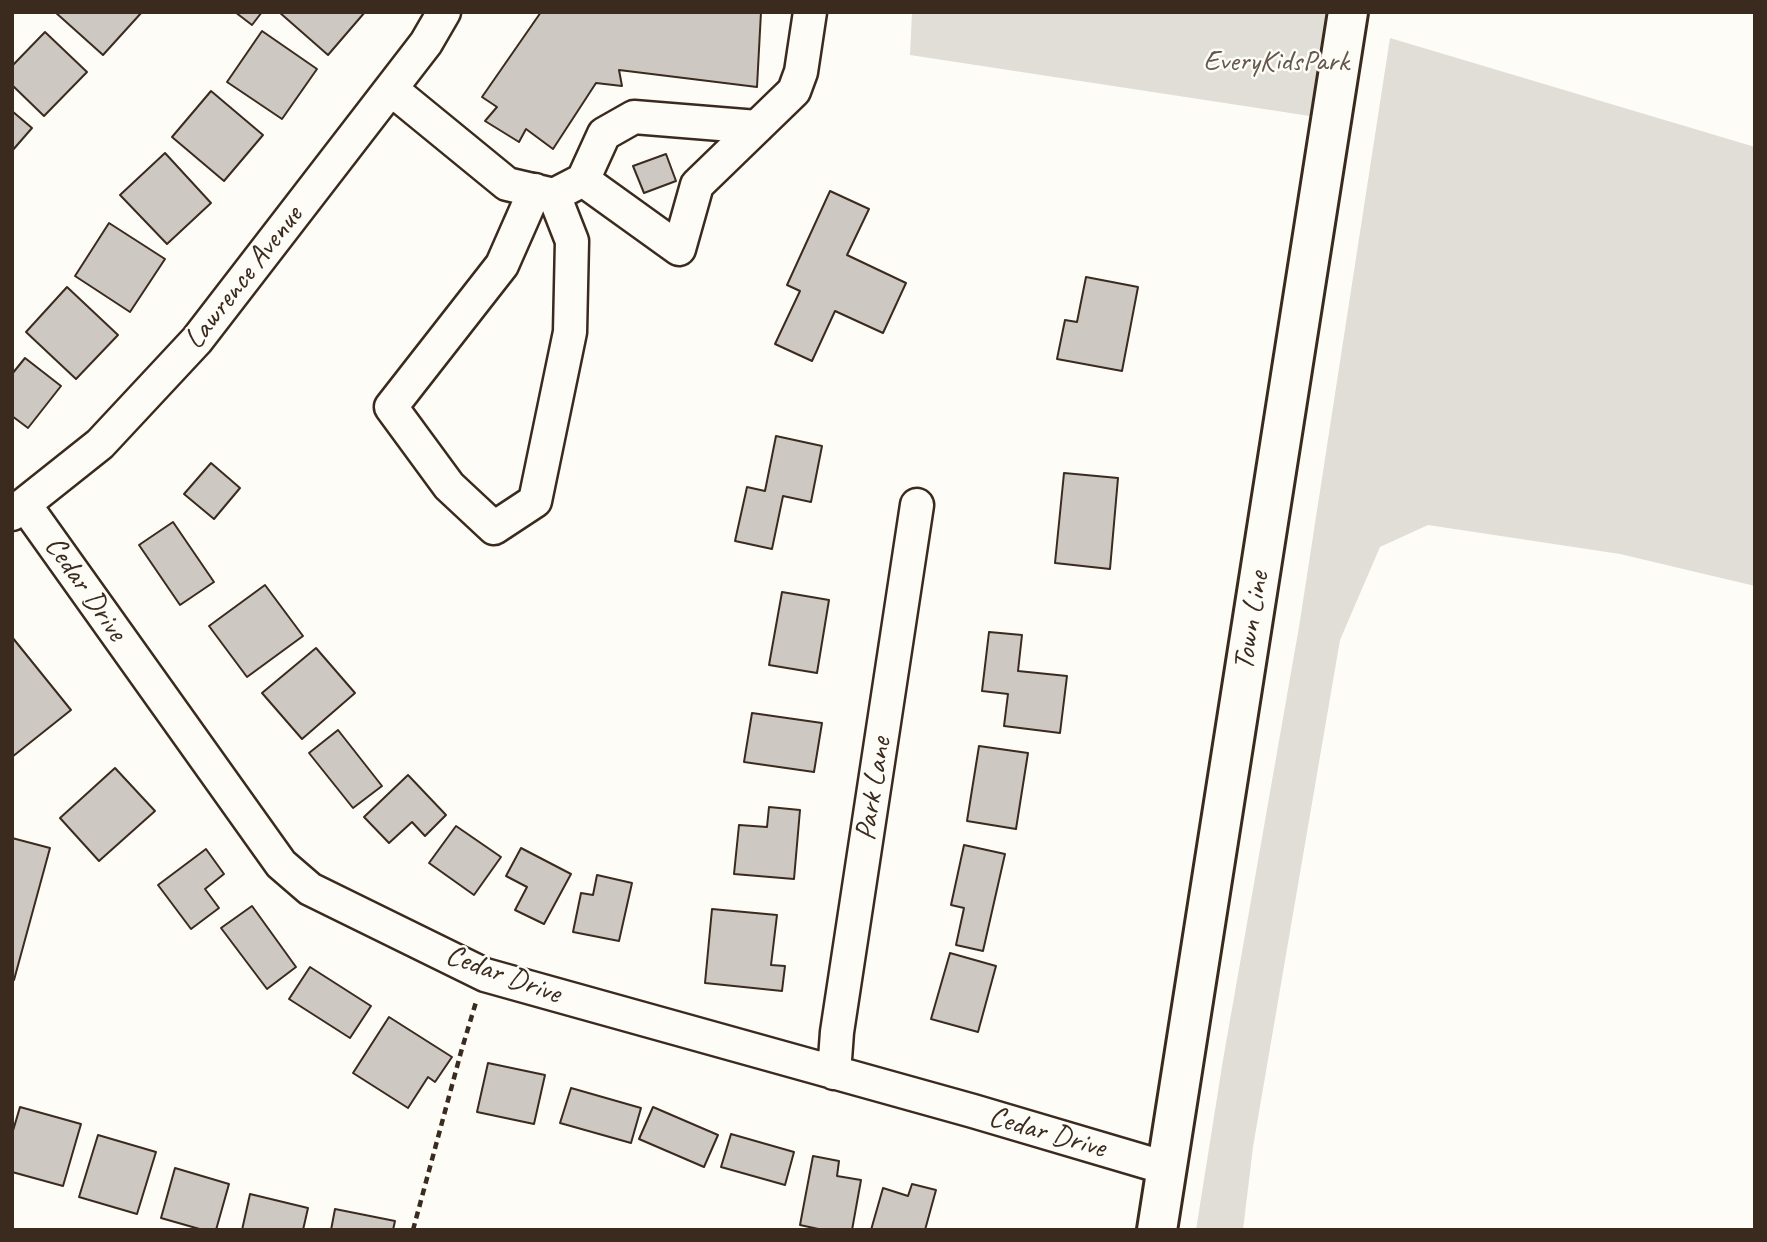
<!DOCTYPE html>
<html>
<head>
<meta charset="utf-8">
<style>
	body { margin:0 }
	#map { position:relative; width:1767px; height:1242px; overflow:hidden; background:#fdfcf7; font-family:Caveat,sans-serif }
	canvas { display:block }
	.frame { position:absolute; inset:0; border:14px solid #3b2a1e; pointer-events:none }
</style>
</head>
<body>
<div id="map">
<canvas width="1767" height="1242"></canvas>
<div class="frame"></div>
</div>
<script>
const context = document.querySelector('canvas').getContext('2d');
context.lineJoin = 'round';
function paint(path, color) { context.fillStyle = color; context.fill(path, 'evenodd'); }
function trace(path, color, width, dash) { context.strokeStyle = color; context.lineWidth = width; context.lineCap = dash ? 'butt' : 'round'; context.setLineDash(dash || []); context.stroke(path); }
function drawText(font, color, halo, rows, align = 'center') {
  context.font = font + ' Caveat,sans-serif'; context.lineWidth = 5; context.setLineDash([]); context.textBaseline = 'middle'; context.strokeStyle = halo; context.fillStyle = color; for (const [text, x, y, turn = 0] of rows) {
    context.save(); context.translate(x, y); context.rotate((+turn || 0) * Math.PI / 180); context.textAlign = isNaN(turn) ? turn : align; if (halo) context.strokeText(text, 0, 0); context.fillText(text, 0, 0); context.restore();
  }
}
paint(new Path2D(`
	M912,12h428l-17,106 -413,-63z
	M1390,38l365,109v439l-135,-32 -192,-29 -48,22 -40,93 -87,507 -10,83h-47l27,-170 76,-433z`), '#e1ded7');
const building = new Path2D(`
	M55,12h87l-39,43z
	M235,12h27l-10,13z
	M279,12h86l-37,43z
	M541,12h220l-4,75 -138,-17 3,16 -26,-3 -43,66 -27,-20 -7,13 -34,-21 12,-14 -15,-10z
	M262,31l55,38 -35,50 -55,-37z
	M45,32l42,40 -43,44 -32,-31v-19z
	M211,91l52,44 -39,46 -52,-44z
	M12,111l20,17 -20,23z
	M165,153l46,50 -44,41 -47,-49z
	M666,154l10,27 -32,12 -11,-27z
	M830,191l39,18 -22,46 59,28 -23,50 -48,-22 -23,50 -37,-17 25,-53 -13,-6z
	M109,223l56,36 -35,53 -55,-36z
	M1086,277l52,10 -16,84 -65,-12 8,-39 12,2z
	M67,287l51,48 -42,44 -50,-47z
	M25,358l36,28 -33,42 -16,-12v-42z
	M776,436l46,10 -11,56 -28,-6 -11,53 -37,-8 12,-54 18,4z
	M211,463l29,25 -26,31 -30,-25z
	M1064,473l54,5 -8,91 -55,-6z
	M173,522l41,60 -34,23 -41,-60z
	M265,585l38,51 -56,41 -38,-51z
	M782,592l47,8 -12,73 -48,-8z
	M989,632l33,3 -4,36 49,5 -7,57 -56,-7 4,-32 -26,-3z
	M12,637l59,73 -59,47z
	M316,648l39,45 -53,46 -40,-46z
	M752,713l70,10 -8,49 -70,-10z
	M338,730l44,56 -29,22 -44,-55z
	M979,746l49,7 -12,76 -49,-8z
	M115,768l40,43 -56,50 -39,-43z
	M408,775l38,40 -21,21 -13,-14 -23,21 -25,-26z
	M769,807l31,3 -6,69 -60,-5 5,-49 28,2z
	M456,826l45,31 -27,38 -45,-32z
	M12,838l38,10 -36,132h-2z
	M964,845l41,9 -22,97 -27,-6 8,-37 -13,-3z
	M521,848l50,26 -27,50 -29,-14 12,-23 -21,-11z
	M206,849l18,25 -19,15 14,19 -28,21 -33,-44z
	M597,875l35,8 -13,58 -46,-9 8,-39 12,2z
	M252,906l44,61 -29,22 -46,-61z
	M712,909l65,6 -6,50 14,1 -3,25 -77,-8z
	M950,953l46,13 -18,66 -47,-13z
	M310,967l61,39 -21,32 -61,-39z
	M389,1017l63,40 -17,25 -7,-5 -20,31 -55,-35z
	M488,1063l57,12 -11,49 -57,-12z
	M571,1088l70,20 -10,35 -71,-20z
	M20,1107l61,17 -18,62 -51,-14v-38z
	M653,1107l65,28 -14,32 -65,-28z
	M731,1134l63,18 -9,33 -64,-18z
	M98,1135l58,17 -19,62 -58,-17z
	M813,1156l26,5 -2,15 24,4 -9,50h-29l-23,-5z
	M175,1168l54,16 -13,46h-13l-42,-12z
	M912,1184l24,6 -11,40h-54l12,-42 25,8z
	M250,1194l58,14 -5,22h-61z
	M335,1209l60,12 -2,9h-62z`);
paint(building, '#cdc8c2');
trace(building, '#3b2a1e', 2);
const minor = new Path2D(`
	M391,89l116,95 47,11 29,-15 96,69 18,-64 97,-94 7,-19 9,-60
	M583,180l21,-46 30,-17 123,10
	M535,190l-33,75 -111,142 58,79 45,42 41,-27 35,-169 2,-91 -18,-46
	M25,505l256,359 29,25 175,86 488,136 193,57
	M12,514l88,-70 97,-104 229,-297 18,-31
	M834,1073l3,-41 80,-527`);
const major = new Path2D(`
	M1157,1230l191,-1218`);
trace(minor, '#3b2a1e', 37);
trace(major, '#3b2a1e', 44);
trace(new Path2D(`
	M413,1230l48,-178 15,-50`), '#3b2a1e', 4.5, [7, 5]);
trace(minor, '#fdfcf7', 32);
trace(major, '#fdfcf7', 38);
drawText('30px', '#64574c', '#fdfcf7', [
	["EveryKidsPark",1276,62]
]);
drawText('30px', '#3b2a1e', '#fdfcf7', [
	["Lawrence Avenue",244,278,-52],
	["Cedar Drive",85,589,55],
	["Town Line",1252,621,-81],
	["Park Lane",874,789,-81],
	["Cedar Drive",503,975,20],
	["Cedar Drive",1047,1133,16]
]);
</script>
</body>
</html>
